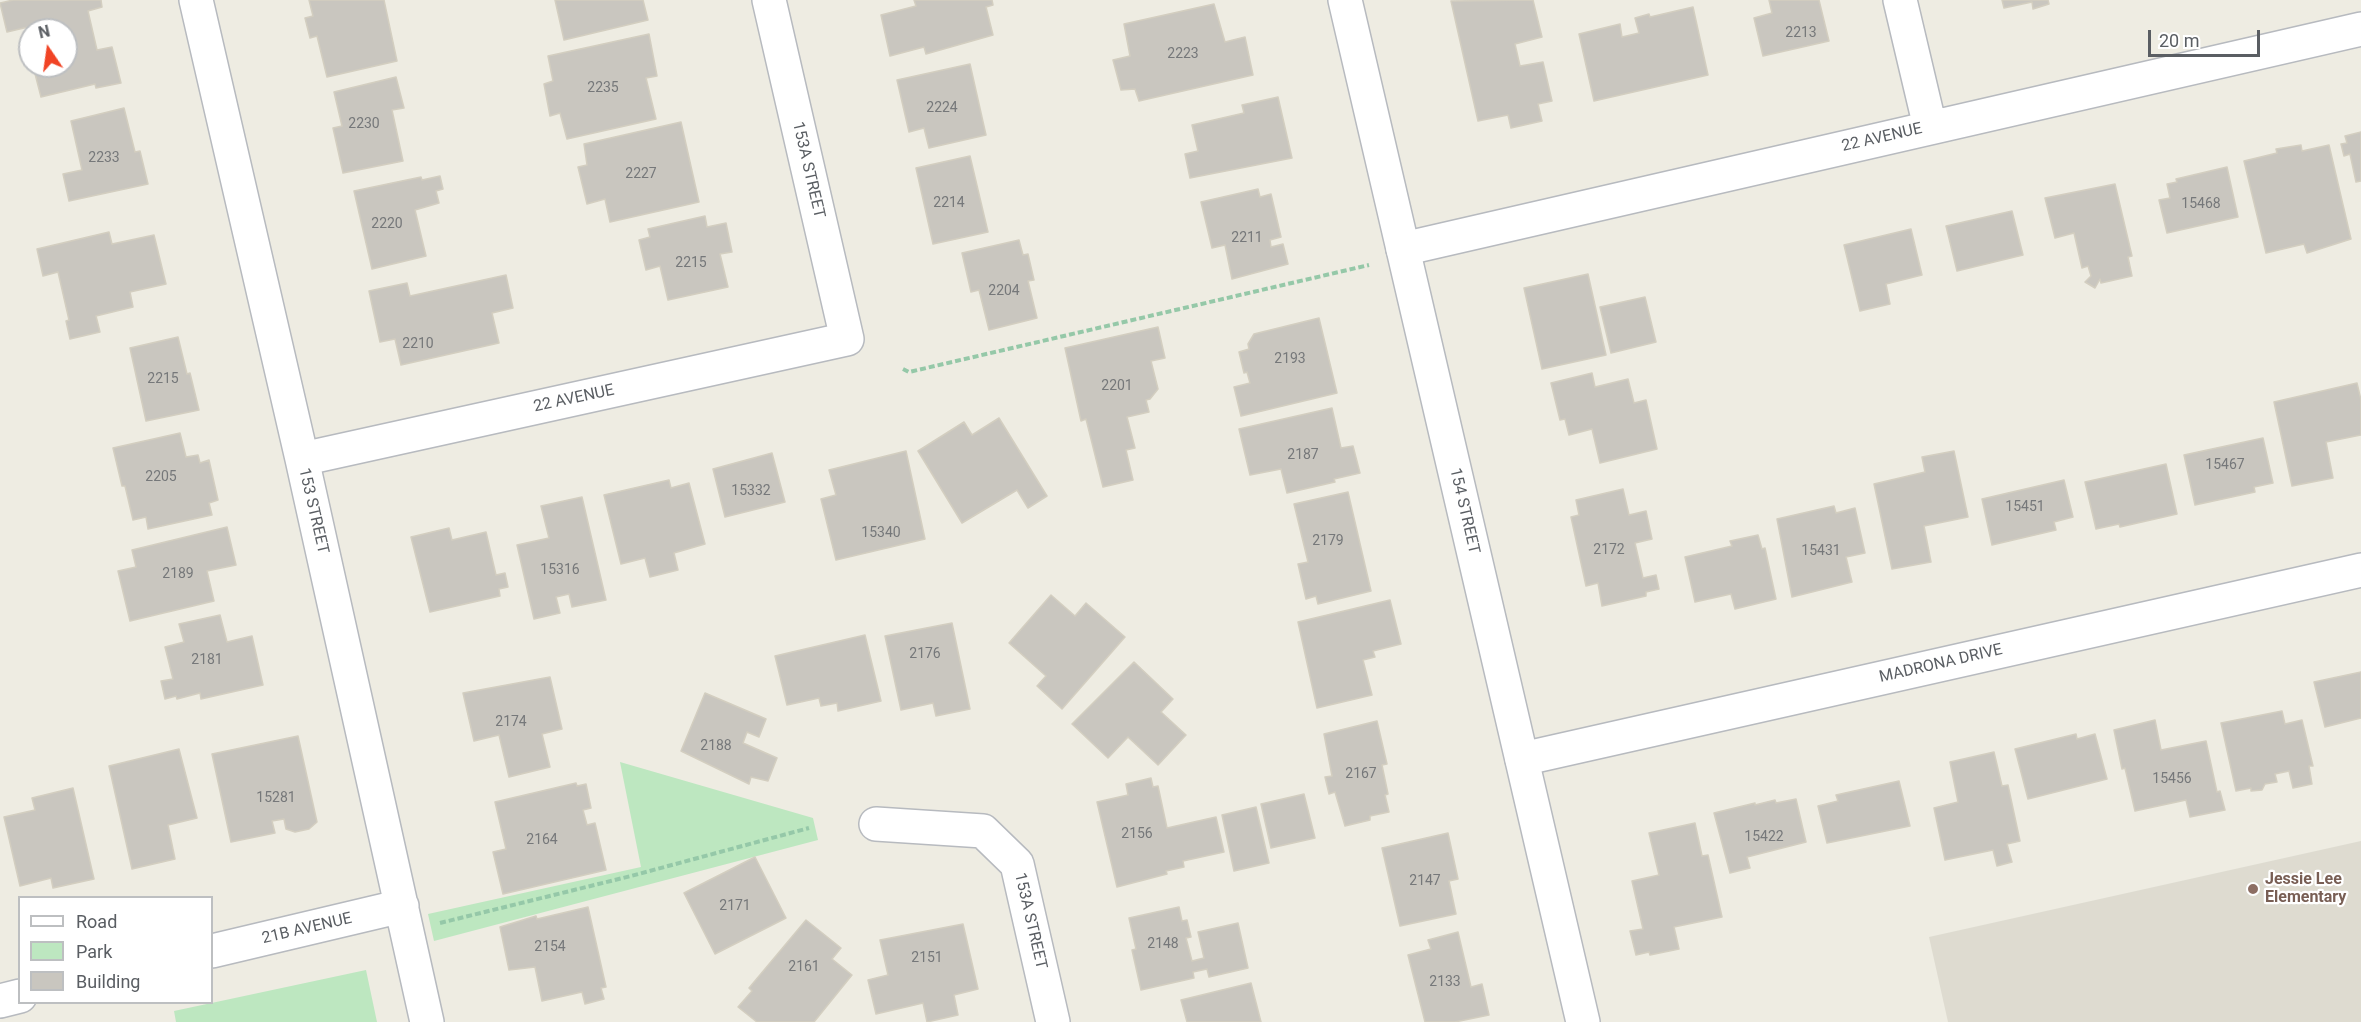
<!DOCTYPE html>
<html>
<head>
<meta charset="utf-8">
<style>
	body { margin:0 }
	#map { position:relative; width:2361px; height:1022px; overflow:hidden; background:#eeece2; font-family:Roboto,sans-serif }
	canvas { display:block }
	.legend { position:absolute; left:18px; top:896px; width:195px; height:108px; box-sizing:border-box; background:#fff; border:2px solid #bdbfc1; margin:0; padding:8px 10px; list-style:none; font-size:18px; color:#5a5e63 }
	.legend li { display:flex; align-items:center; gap:12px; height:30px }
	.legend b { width:30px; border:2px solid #bdbfc1 }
	.north { position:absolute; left:18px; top:18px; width:60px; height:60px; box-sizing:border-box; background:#fff; border:2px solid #bdbfc1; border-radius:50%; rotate:347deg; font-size:16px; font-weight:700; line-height:24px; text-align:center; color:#5a5e63 }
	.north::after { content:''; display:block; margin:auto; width:21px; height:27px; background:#f14425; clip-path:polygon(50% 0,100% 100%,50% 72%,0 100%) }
	.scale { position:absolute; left:2148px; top:30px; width:112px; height:27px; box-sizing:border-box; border:3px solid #5a5e63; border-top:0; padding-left:8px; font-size:18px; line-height:21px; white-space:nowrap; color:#5a5e63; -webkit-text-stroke:4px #fff; paint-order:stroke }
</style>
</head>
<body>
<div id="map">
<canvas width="2361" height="1022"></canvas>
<ul class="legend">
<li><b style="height:8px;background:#fff"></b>Road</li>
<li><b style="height:16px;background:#bde7c0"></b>Park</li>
<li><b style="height:16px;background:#c9c6bf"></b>Building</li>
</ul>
<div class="north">N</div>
<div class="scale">20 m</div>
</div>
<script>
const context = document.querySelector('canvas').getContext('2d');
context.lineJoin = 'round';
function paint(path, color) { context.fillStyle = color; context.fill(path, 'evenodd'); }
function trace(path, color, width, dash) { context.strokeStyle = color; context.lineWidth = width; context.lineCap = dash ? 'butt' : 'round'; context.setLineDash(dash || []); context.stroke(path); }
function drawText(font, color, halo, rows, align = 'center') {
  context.font = font + ' Roboto,sans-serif'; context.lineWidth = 4.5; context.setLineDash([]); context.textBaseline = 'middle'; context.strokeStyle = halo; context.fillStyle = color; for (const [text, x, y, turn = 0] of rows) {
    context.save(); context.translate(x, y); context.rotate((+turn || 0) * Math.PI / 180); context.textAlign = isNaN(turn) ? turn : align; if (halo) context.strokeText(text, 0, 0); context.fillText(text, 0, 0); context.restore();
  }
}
paint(new Path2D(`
	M2361,841v181h-413l-19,-85z`), '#dedbd0');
paint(new Path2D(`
	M620,762l193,56 5,22 -384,101 -6,-27 213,-47z
	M366,970l11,52h-201l-2,-11z`), '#bde7c0');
const building = new Path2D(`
	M13,0h88l1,7 -14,4 9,39 15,-3 9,36 -25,5 -1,-4 -54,13 -8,-31h33v-36h-20l-1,-7 -38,9 -7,-29z
	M309,0h75l13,61 -70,16 -10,-41 -7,2 -5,-20 8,-2z
	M555,0h88l5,20 -84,20z
	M914,0h78l1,5 -7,2 7,28 -67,19 -2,-7 -34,9 -9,-41 35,-9z
	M1533,0l9,37 -27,7 5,22 23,-4 9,39 -14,3 4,17 -31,7 -3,-13 -30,6 -27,-120z
	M1769,0h50l10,41 -66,15 -9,-38 18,-5z
	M2002,0h46l1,4 -16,5 -1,-7 -28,6z
	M1214,4l11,38 20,-5 8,38 -114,26 -4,-12 -14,1 -8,-30 17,-4 -6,-32z
	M1693,7l15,68 -114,26 -15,-67 41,-10 2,13 17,-4 -4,-15 14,-4 1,3z
	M649,34l8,42 -11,2 10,41 -89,20 -7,-26 -10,3 -6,-32 9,-3 -5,-25z
	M970,64l16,71 -57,13 -5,-20 -15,4 -12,-52z
	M396,77l8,31 -12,2 11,51 -60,12 -10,-45 9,-2 -8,-34z
	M1278,97l14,61 -102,20 -5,-24 13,-3 -6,-26 52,-12 -2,-8z
	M124,108l11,44 5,-1 8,33 -79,17 -6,-27 19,-4 -11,-49z
	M681,122l18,80 -89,20 -5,-23 -18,5 -9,-37 9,-2 -3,-21z
	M2361,132v49l-5,1 -6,-28 -6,2 -3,-12 6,-1 -2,-7z
	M2301,145l1,6 27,-6 22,94 -44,14 -3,-9 -38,9 -22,-92 33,-8 -1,-4z
	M970,156l18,76 -55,12 -17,-76z
	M2227,167l11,50 -71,16 -8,-33 11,-2 -3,-14 10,-2 -1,-3z
	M440,176l3,13 -7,2 3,12 -24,7 11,46 -54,13 -18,-78 67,-14 1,3z
	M2115,184l17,72 -4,1 4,19 -31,7 -1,-4 -5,9 -10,-6 6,-6 -3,-10 -6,2 -8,-35 -19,5 -10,-40z
	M1258,189l2,8 11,-3 10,43 -11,3 1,7 12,-3 5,20 -56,15 -7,-34 -13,3 -11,-46z
	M2012,211l11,44 -66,16 -11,-45z
	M705,216l2,11 19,-4 6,29 -12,2 8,33 -60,13 -8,-34 -14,4 -7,-30 11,-3 -2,-8z
	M1911,229l11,46 -36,9 4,20 -30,7 -16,-66z
	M109,232l3,12 42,-9 12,49 -36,8 3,15 -37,9 4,16 -30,7 -4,-18 3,-1 -11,-48 -15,4 -6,-27z
	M1019,240l4,15 5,-1 6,26 -6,1 9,37 -48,12 -10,-40 -8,2 -9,-39z
	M1588,274l18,81 -64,14 -18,-81z
	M506,275l7,33 -21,5 7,30 -98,22 -6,-26 -15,3 -11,-51 38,-8 3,13z
	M1645,297l11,45 -45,11 -11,-46z
	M1319,318l18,75 -96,23 -7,-29 16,-4 -3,-11 -3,1 -5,-21 10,-3 -1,-5 6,-10z
	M1158,327l7,31 -14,3 7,28 -8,10 -4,1 3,12 -22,5 8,31 -9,2 7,30 -30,7 -17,-68 -5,2 -16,-73z
	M178,337l9,37 3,-1 9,37 -53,11 -16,-73z
	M1592,373l3,14 33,-8 6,24 12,-3 11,49 -57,14 -8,-34 -23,6 -4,-16 -5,1 -9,-37z
	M2357,383l4,17v35l-35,7 7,36 -41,8 -18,-84z
	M1332,408l9,40 12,-2 7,27 -26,6 1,3 -48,11 -6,-24 -31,6 -11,-46z
	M999,418l48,78 -19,12 -11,-18 -55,33 -44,-72 46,-29 8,13z
	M180,433l6,24 12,-2 2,8 9,-3 9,40 -9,3 3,12 -64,14 -2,-12 -13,3 -8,-34h-3l-9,-38z
	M2263,438l10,45 -19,4 1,5 -60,13 -11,-50z
	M906,451l19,88 -89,21 -15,-61 15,-4 -7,-25z
	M1954,451l14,66 -44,9 7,36 -39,7 -18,-85 51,-12 -3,-15z
	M772,453l13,49 -60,15 -12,-48z
	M2166,464l11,50 -57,13 -1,-3 -23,5 -11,-47z
	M669,480l2,8 18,-5 16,61 -31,9 4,17 -28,7 -5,-19 -24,6 -17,-69z
	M2064,480l9,37 -19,5 2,8 -64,15 -10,-46z
	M1623,489l6,26 17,-4 6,28 -17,4 8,35 13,-3 3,14 -13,3v4l-44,10 -4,-23 -12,3 -15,-69 8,-2 -3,-15z
	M1348,492l23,99 -53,13 -2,-8 -10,3 -8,-35 10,-2 -14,-58z
	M582,497l24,103 -34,7 -3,-13 -13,3 4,16 -26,6 -17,-74 32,-7 -8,-32z
	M1834,506l2,7 19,-5 10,45 -19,4 6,25 -60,15 -15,-78z
	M227,527l9,38 -29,6 7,30 -84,20 -12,-50 18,-4 -4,-17z
	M449,528l3,12 34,-8 10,43 9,-2 3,14 -9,2 1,7 -70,16 -19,-75z
	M1758,535l4,14 3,-1 11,51 -41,10 -4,-15 -36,8 -10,-45 47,-11 -2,-5z
	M1051,595l24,21 11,-13 39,34 -63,72 -25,-23 9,-10 -37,-33z
	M1390,600l11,44 -28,7 2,6 -12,3 9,35 -55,13 -19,-86z
	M220,615l7,27 25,-6 11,49 -62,14 -1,-6 -23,6 -1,-3 -11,3 -4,-18 12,-2 -8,-32 19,-5 -5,-18z
	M952,623l18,86 -34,7 -3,-13 -32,7 -16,-74z
	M865,635l16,66 -43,10 -1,-8 -16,3 -2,-8 -32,7 -12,-49z
	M1134,662l39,37 -12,13 25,23 -28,30 -30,-28 -20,21 -36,-34z
	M2361,672v46l-36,9 -11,-45z
	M550,677l12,52 -20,5 8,33 -41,10 -10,-42 -25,6 -11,-48z
	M705,693l61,26 -7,18 -12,-5 -4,11 34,15 -9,23 -17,-4 -2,7 -68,-33z
	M2282,711l3,13 17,-4 11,46h-4l3,18 -19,4 -4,-17 -14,3 2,8 -12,2 -3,6 -11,1v-3l-15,3 -15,-68z
	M2155,720l6,30 45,-9 11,51 3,-1 5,19 -35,7 -4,-17 -51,11 -10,-43 -3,1 -8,-39z
	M1377,721l10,43 -5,1 6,29 -3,1 4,17 -19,4v4l-25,6 -10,-34 -6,2 -4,-17 7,-1 -8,-42z
	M2076,734l1,5 18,-5 12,45 -79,20 -13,-50z
	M298,736l19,86 -8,7 -14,3 -9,-3 -2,-10 -12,2 3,12 -44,9 -19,-88z
	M179,749l18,69 -29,7 7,34 -43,10 -23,-103z
	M1994,752l8,34 6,-1 12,56 -13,3 5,18 -15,4 -4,-16 -48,10 -11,-52 24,-6 -8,-40z
	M1151,778l2,9 5,-1 9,42 49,-11 8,35 -41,9 1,6 -18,4 1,3 -50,13 -20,-85 31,-7 -2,-11z
	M1899,781l11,45 -83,17 -9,-37 20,-5 -2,-6z
	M576,783l1,3 9,-2 5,24 -8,2 4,15 8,-2 11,47 -103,24 -10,-42 13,-3 -11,-47z
	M73,788l21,91 -41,9 -2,-10 -31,8 -16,-69 31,-7 -3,-12z
	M1304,794l11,44 -44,10 -10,-44z
	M1796,799l10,43 -59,15 3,11 -20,5 -16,-60 41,-10v2l20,-5 1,3z
	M1256,807l13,56 -35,8 -12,-56z
	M1695,823l7,33 6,-1 14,62 -48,10 5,22 -29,6 -1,-3 -13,3 -6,-24 13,-2 -11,-48 27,-6 -10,-42z
	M1448,833l10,46 -9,2 7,33 -56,12 -18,-78z
	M755,857l31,61 -71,36 -31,-61z
	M588,907l18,80 -5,1 3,11 -19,5 -3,-12 -40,9 -7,-34 -26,3 -9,-43 36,-11 1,3z
	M1179,907l3,14 5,-1 4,17 -5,1 6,23 12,-3 -6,-26 40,-9 10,45 -39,9 -2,-8 -14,3 1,6 -53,12 -9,-40 4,-1 -7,-31z
	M806,920l35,28 -9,11 20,16 -38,47h-57l-19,-15 14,-16 -3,-3z
	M963,924l15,65 -24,6 4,20 -31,7 -4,-19 -47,11 -8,-34 20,-5 -8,-35z
	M1458,932l13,55 11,-3 7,31 -34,7h-30l-17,-67 23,-6 -3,-9z
	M1251,983l10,39h-74l-6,-22z`);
paint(building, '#c9c6bf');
trace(building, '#d3cec0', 1.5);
const minor = new Path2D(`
	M196,0l106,459 125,563
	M1900,0l30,127
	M1403,249l958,-220
	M302,459l545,-120 -78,-339
	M1522,759l839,-189
	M876,824l107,7 34,33 36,158
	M212,951l190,-45
	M0,1001l20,-5`);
const tertiary = new Path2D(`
	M1345,0l238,1022`);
trace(minor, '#b7babf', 36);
trace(tertiary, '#b7babf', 36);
trace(new Path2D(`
	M903,369l6,3 460,-107
	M440,923l191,-47 178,-48`), '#95c8a8', 4, [6, 3]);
trace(minor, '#fff', 33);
trace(tertiary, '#fff', 33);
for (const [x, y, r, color] of [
	[2253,889,6,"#8d6e63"]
]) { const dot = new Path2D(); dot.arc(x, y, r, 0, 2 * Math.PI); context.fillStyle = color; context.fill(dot); trace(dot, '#fff', 2); }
drawText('14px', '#76787a', null, [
	["2213",1801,33],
	["2223",1183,54],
	["2235",603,88],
	["2224",942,108],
	["2230",364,124],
	["2233",104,158],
	["2227",641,174],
	["2214",949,203],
	["15468",2201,204],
	["2220",387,224],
	["2211",1247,238],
	["2215",691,263],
	["2204",1004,291],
	["2210",418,344],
	["2193",1290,359],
	["2215",163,379],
	["2201",1117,386],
	["2187",1303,455],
	["15467",2225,465],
	["2205",161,477],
	["15332",751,491],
	["15451",2025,507],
	["15340",881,533],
	["2179",1328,541],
	["2172",1609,550],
	["15431",1821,551],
	["15316",560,570],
	["2189",178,574],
	["2176",925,654],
	["2181",207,660],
	["2174",511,722],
	["2188",716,746],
	["2167",1361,774],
	["15456",2172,779],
	["15281",276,798],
	["2156",1137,834],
	["15422",1764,837],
	["2164",542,840],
	["2147",1425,881],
	["2171",735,906],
	["2148",1163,944],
	["2154",550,947],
	["2151",927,958],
	["2161",804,967],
	["2133",1445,982]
]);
drawText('16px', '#5a5e63', '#fff', [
	["22 AVENUE",1882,138,-13],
	["153A STREET",808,170,77],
	["22 AVENUE",574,399,-12],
	["153 STREET",313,511,77],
	["154 STREET",1464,511,77],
	["MADRONA DRIVE",1941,664,-13],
	["153A STREET",1030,921,77],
	["21B AVENUE",307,929,-13]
]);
drawText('bold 16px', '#785e54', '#fff', [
	["Jessie Lee",2265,880],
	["Elementary",2265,898]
], 'left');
</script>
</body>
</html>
